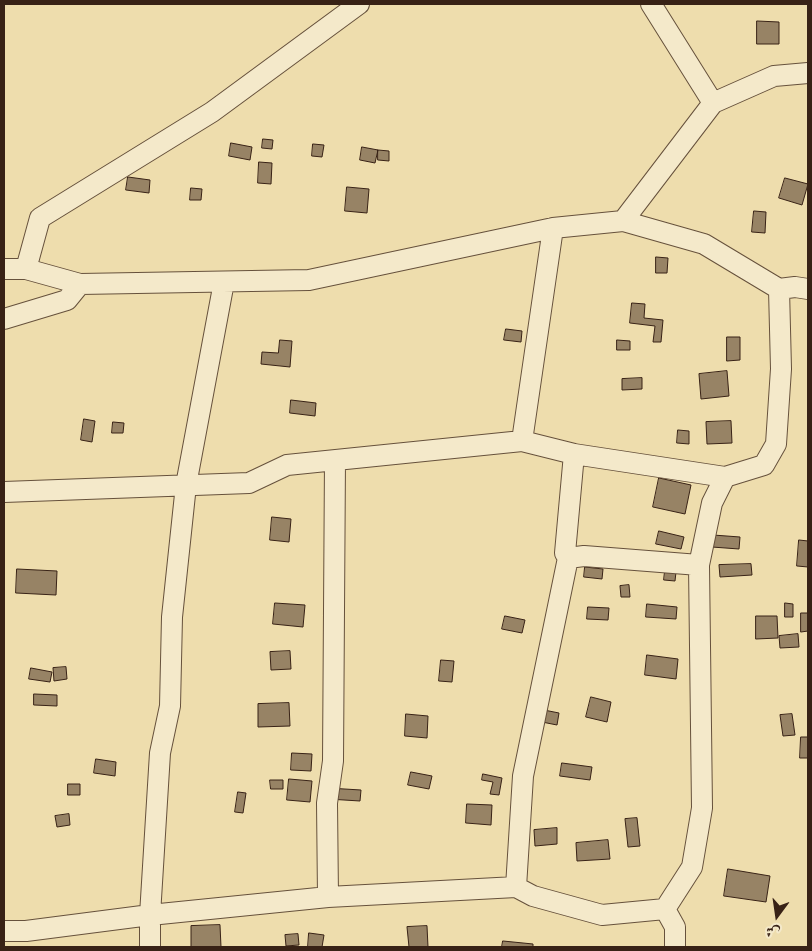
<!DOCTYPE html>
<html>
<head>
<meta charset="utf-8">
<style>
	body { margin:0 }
	#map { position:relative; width:812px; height:951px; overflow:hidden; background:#eeddad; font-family:Vollkorn,Amiri,serif }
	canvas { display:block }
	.frame { position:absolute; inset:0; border:5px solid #382216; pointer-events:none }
	.north { position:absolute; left:752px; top:891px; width:50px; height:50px; -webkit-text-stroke:4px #f4e9ca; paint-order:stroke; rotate:194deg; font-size:14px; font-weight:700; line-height:20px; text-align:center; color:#382216 }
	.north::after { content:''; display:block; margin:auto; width:18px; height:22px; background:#382216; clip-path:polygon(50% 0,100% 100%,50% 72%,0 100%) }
</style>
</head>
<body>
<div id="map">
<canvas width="812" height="951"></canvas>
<div class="frame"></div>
<div class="north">ش</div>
</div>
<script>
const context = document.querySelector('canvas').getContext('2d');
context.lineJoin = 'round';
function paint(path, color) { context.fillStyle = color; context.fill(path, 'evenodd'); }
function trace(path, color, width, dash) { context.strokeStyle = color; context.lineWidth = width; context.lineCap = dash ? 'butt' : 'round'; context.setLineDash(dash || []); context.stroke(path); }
const building = new Path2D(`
	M757,21l22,1v22h-22z
	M263,139l10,1 -1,9 -10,-1z
	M231,143l21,4 -2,13 -21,-4z
	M313,144l11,1 -2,12 -10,-1z
	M362,147l16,3 -3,13 -15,-3z
	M378,150l11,1v10l-11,-1z
	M259,162l13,1 -1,21 -13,-1z
	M128,177l22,3 -1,13 -23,-3z
	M785,178l23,6 -6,21 -23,-7z
	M347,187l22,2 -2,24 -22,-2z
	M191,188l11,1 -1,11h-11z
	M754,211l12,1 -1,21 -13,-1z
	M656,257l12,1 -1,15h-11z
	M632,303l13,1 -1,14 19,2 -2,22h-8l2,-16 -25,-3z
	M506,329l16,2 -1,11 -17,-2z
	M727,337h13v23l-13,1z
	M280,340l12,1 -2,26 -29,-3 1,-12 16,1z
	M617,340l13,1v9h-13z
	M727,371l2,25 -28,3 -2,-25z
	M642,378v11l-20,1v-11z
	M291,400l25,3 -1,13 -25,-3z
	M84,419l11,2 -3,21 -11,-2z
	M731,421l1,22 -25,1 -1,-22z
	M113,422l11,1 -1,10h-11z
	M678,430l11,1v13l-12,-1z
	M659,478l32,7 -6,29 -32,-7z
	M272,517l19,2 -2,23 -19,-2z
	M659,531l25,6 -3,12 -25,-5z
	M713,535l27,2 -1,12 -27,-2z
	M799,540l9,1v26l-11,-1z
	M751,564l1,11 -32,2 -1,-12z
	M585,567l18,2 -1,10 -18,-2z
	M17,569l40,2 -1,24 -40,-2z
	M665,571l11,1 -1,9 -11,-1z
	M629,585l1,12h-9l-1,-11z
	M275,603l30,2 -2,22 -30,-3z
	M785,603l8,1v13h-8z
	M647,604l30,3 -1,12 -30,-2z
	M588,607l21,1 -1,12 -21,-1z
	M801,613h7v18l-7,1z
	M505,616l20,4 -3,13 -20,-4z
	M756,616h21l1,22 -22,1z
	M798,634l1,13 -19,1 -1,-12z
	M290,651l1,18 -20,1 -1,-18z
	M647,655l31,4 -2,20 -31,-4z
	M441,660l13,1 -2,21 -13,-1z
	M66,667l1,12 -13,2 -1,-13z
	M31,668l21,4 -2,10 -21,-3z
	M34,694l23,1v11l-23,-1z
	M591,697l20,5 -4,20 -21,-5z
	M289,703l1,23 -32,1v-23z
	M539,709l20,4 -2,12 -20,-4z
	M406,714l22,2 -1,22 -22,-2z
	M792,714l3,21 -12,1 -3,-21z
	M801,737h7v21h-8z
	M292,753l20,1 -1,17 -20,-1z
	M96,759l20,3 -1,14 -21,-3z
	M562,763l30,4 -2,13 -30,-4z
	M411,772l21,4 -3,13 -21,-4z
	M483,774l19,4 -3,17 -9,-1 3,-12 -11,-2z
	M289,779l23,2 -2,21 -23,-2z
	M270,780h13v9h-12z
	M68,784h12v11h-12z
	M328,788l33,2 -1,11 -32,-2z
	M238,792l8,1 -3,20 -8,-1z
	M467,804l25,1 -1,20 -25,-2z
	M69,814l1,11 -13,2 -2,-11z
	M637,818l3,28 -12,1 -3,-28z
	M557,828v16l-22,2 -1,-16z
	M608,840l2,19 -33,2 -1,-18z
	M728,869l42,7 -4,26 -42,-6z
	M220,925l1,22h-30v-21z
	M427,926l1,21h-19l-2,-20z
	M309,933l15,2 -2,12h-14z
	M298,934l1,11 -13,1 -1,-11z
	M503,941l30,3v3h-31z`);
paint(building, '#978365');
trace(building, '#382216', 1);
const minor = new Path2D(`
	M651,4l62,99 61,-27 34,-3
	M623,221l90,-118
	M4,269h22l54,15 229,-4 244,-52 70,-7 81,23 75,45 16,-2 13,2
	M26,269l14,-51 172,-106 147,-108
	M4,319l63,-19 13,-16
	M522,441l31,-213
	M4,492l245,-9 38,-18 235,-24 52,13 151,23 39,-12 12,-21 5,-75 -2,-80
	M568,558l16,-2 115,9
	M516,887l7,-111 45,-218 -3,-5 9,-99
	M328,897l-1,-94 6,-42 2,-301
	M665,909l27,-42 10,-59 -3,-243 13,-62 13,-26
	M665,909l10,18v20
	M4,931h22l124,-16 178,-18 188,-10 17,9 69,19 63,-6
	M150,947v-32l10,-162 10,-47 2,-89 14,-132 38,-203`);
trace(minor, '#66513c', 22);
trace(minor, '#f4e9ca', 20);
</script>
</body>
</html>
